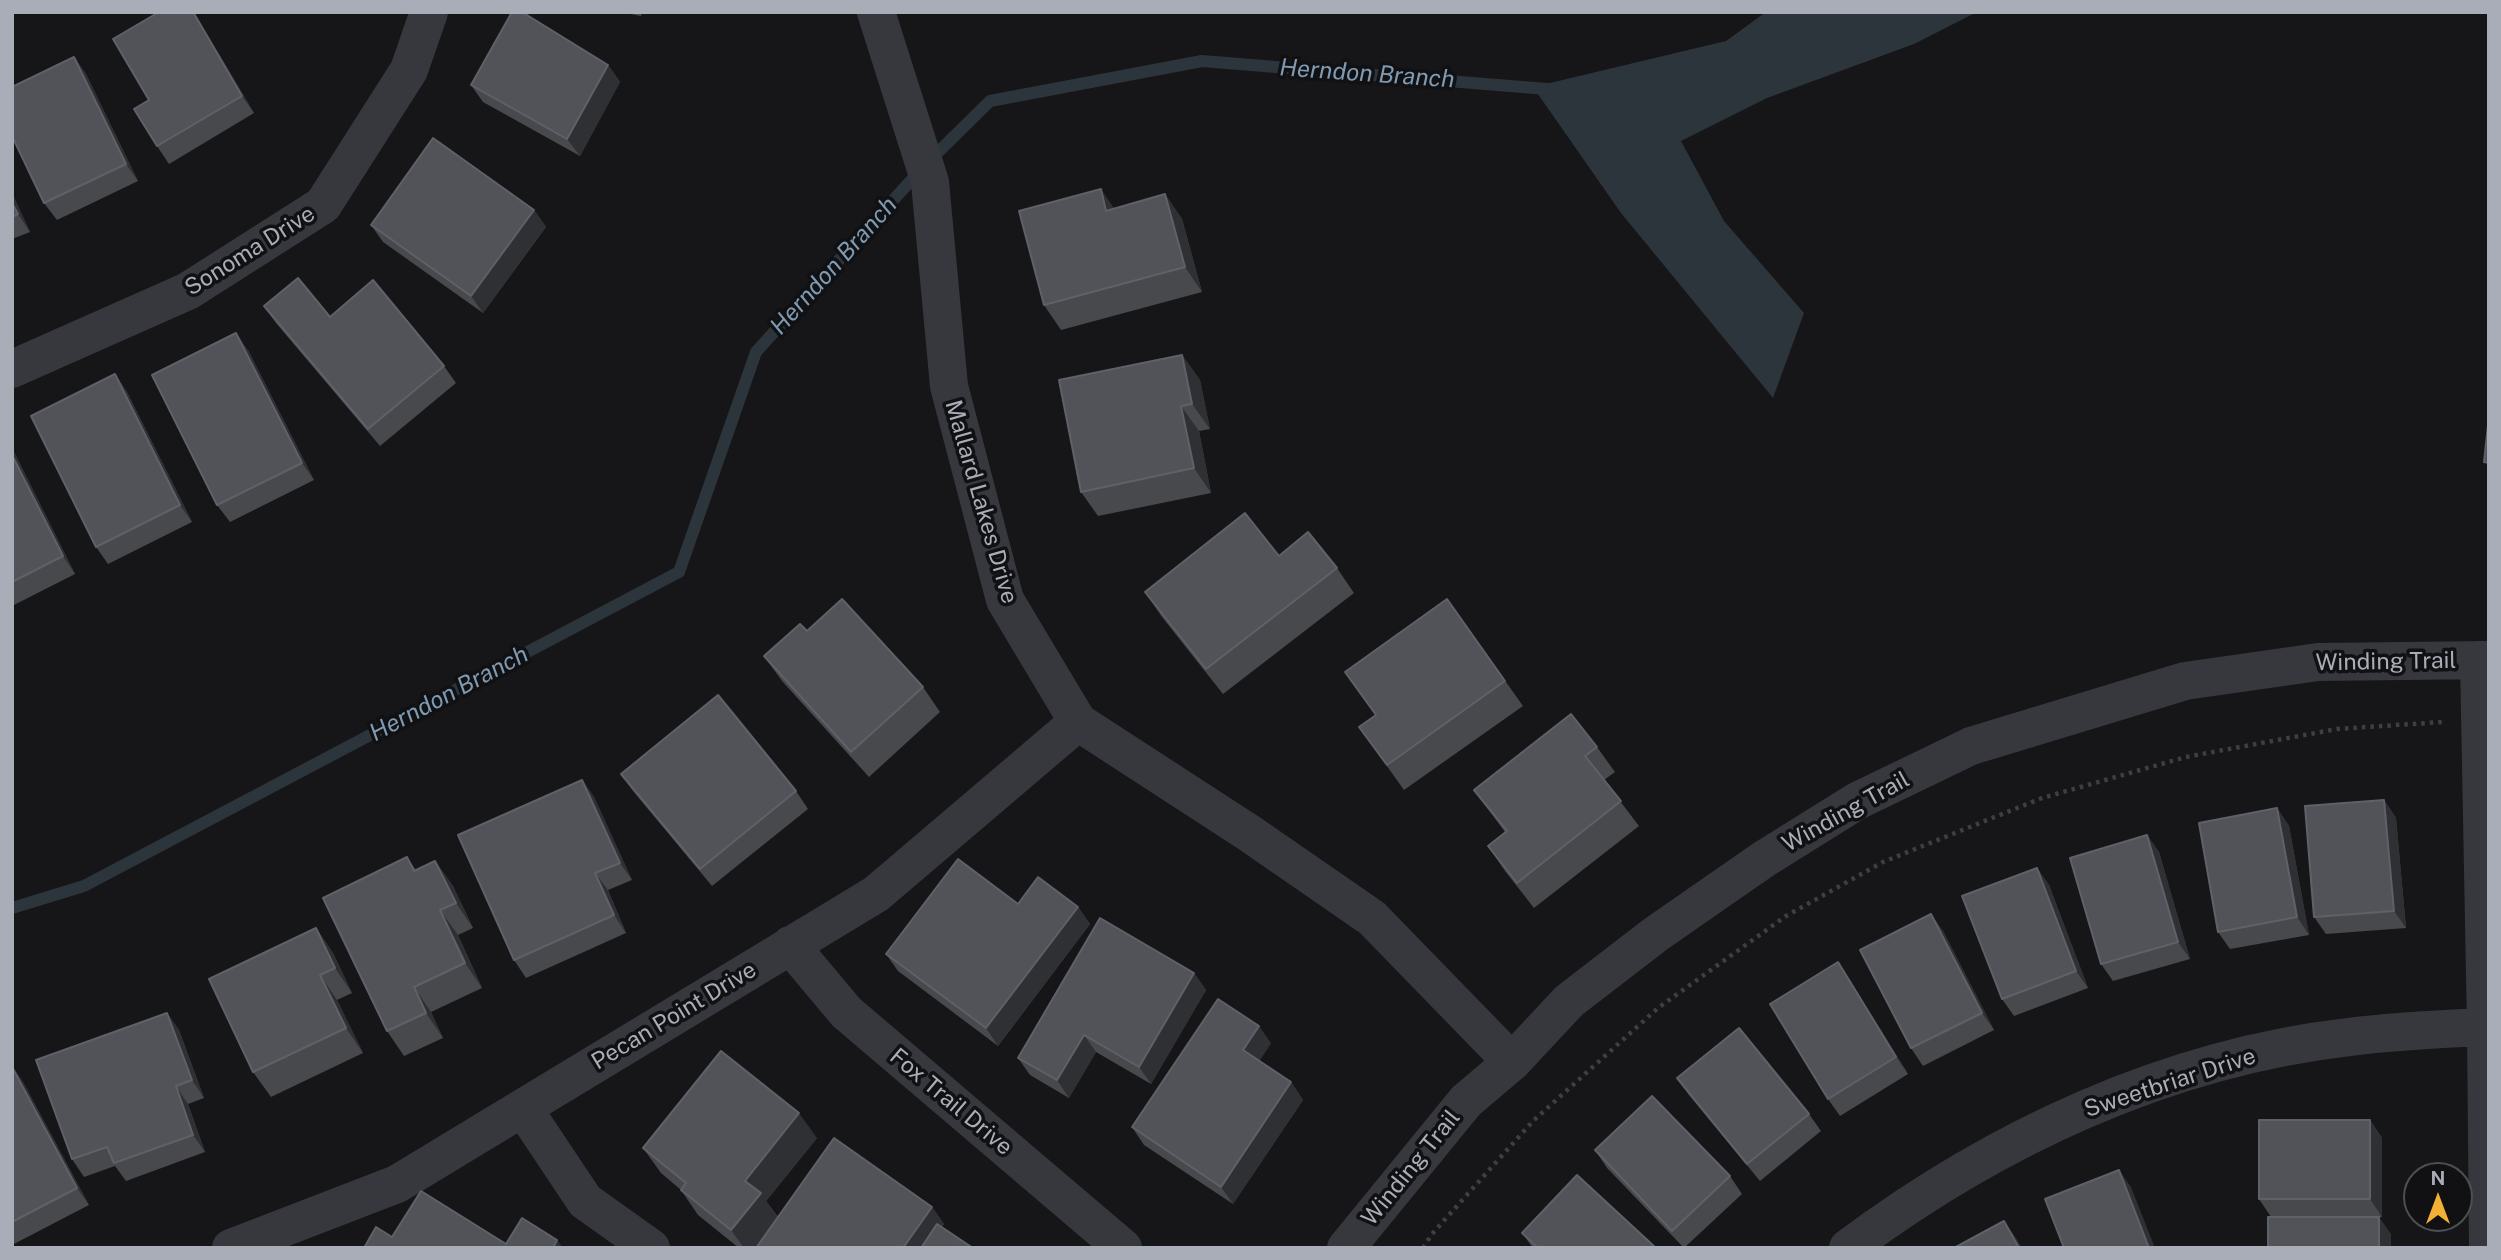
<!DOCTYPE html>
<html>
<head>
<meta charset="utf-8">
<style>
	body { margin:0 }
	#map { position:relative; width:2501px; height:1260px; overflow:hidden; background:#161618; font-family:"Public Sans",sans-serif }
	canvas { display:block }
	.frame { position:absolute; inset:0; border:14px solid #a8adb8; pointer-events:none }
	.north { position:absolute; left:2403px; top:1162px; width:70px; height:70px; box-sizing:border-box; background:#111113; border:2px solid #4d4f55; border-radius:50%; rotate:0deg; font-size:19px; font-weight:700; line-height:28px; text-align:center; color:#a8adb8 }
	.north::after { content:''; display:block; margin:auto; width:24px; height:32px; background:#f2b134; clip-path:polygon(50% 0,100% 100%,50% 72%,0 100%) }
</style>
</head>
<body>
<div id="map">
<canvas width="2501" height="1260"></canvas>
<div class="frame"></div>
<div class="north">N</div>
</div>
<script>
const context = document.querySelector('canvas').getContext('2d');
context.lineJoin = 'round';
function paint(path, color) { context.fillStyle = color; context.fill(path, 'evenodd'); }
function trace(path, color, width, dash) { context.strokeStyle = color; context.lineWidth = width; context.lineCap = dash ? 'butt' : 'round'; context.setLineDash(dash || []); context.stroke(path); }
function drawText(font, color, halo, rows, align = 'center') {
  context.font = font + ' "Public Sans",sans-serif'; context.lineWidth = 7; context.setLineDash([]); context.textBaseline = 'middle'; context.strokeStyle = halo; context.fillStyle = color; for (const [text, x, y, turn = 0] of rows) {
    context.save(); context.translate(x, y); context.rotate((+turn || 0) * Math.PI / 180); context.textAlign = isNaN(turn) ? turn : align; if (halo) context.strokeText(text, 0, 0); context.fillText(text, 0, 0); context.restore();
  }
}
paint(new Path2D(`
	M1766,12h211l-63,32 -147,54 -86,43 43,80 80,92 -31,85 -152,-185 -88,-126 193,-46z`), '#2c353c');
trace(new Path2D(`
	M12,908l72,-22 595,-314 77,-220 168,-186 66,-65 212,-40 345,28`), '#2c353c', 12);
trace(new Path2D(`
	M1423,1248l9,-14 101,-113 125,-113 128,-92 97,-54 159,-64 144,-41 151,-28 105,-7`), '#3d3f44', 4.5, [3.5, 5]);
trace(new Path2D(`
	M876,12l54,170 19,204 56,214 73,122 171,111 123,85 140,144
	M12,369l176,-78 135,-86 86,-135 20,-58
	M2479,660l7,367 2,221
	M790,945l56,67 277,236
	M523,1108l62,93 66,47
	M231,1248l166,-64 479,-290 202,-172
	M1346,1248l120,-147 46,-39 57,-61 87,-67 108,-75 93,-58 114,-55 214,-65 133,-19 171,-2
	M1848,1248c146,-109 318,-190 501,-211 46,-6 92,-8 137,-10`), '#37383d', 38);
paint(new Path2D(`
	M159,12h35l60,101 -85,51 -12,-18 -8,-46z
	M621,12h21l-1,4z
	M74,57l12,17 52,107 -81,39 -13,-17z
	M608,65l12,17 -40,74 -97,-54 -12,-17z
	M12,193l18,39 -18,7z
	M1165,194l17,25 20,73 -141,38 -17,-25 70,-96z
	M534,210l12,17 -63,86 -100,-71 -12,-17z
	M264,306l180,60 12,17 -76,63 -104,-123z
	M248,350l66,130 -84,42 -13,-17z
	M1182,355l18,25 10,49 -11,2 12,62 -113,23 -17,-24z
	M115,374l12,18 65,130 -84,42 -12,-17z
	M12,448l63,126 -63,32z
	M1337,568l17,25 -131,101 -61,-77 -17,-25z
	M1447,599l76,107 -119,84 -45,-63 17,-12z
	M807,631l116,56 17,25 -71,65 -87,-96 -18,-25z
	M1597,747l18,25 -11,8 35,46 -105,82 -29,-37 -17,-25 17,-14 -31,-42z
	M621,774l175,17 12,18 -96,77 -79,-95z
	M582,780l12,17 38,83 -24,10 18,43 -100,45 -12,-18z
	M2384,800l12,18 10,110 -80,6 -12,-17z
	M2277,808l12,18 20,109 -79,14 -12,-17z
	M2147,835l12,17 31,107 -77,22 -12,-17z
	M407,857l9,13 19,-9 18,25 20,42 -15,7 24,53 -51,24 12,26 -39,18 -17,-25z
	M2037,868l12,17 39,103 -74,28 -12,-17z
	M1018,904l60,3 12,17 -92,122 -100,-75 -12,-17z
	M1931,914l12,17 51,99 -71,36 -12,-18z
	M316,928l17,25 19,40 -15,7 26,53 -92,44 -18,-25z
	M1838,962l12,18 58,94 -68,42 -12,-17z
	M1194,973l12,17 -55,94 -55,-32 -27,46 -39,-23 -12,-17z
	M167,1013l12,17 25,68 -16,6 17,48 -79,29 -11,-15 -31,11 -12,-18z
	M1271,1043l-12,18 32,21 12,18 -70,104 -89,-59 -12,-18z
	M12,1066l11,16 66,123 -77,40z
	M1677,1078l132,36 12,17 -61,50 -71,-86z
	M2370,1120l12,18v79h-111l-12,-18z
	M817,1138l-51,63 12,16 154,-10 12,17 -2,3 -176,6 -12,15h-15l-41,-33 -17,-25 -20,-17 -18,-25z
	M1595,1150l135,26 12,18 -58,54 -77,-80z
	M1522,1233l134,15h-123z`), '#47494d');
paint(new Path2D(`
	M193,12h1l60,101 -12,-17z
	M74,57l12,17 52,107 -12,-17z
	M608,65l12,17 -40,74 -13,-17z
	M1101,189l17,25 -12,-3z
	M12,193l18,39 -12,-18 -6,-11z
	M1165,194l17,25 20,73 -17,-25z
	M534,210l12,17 -63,86 -12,-17z
	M236,333l12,17 66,130 -12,-17z
	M1182,355l18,25 10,49 -18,-25z
	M115,374l12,18 65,130 -12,-17z
	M1181,406l18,25 12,62 -17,-25z
	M12,448l63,126 -12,-18 -51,-101z
	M582,780l12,17 38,83 -12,-17z
	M2384,800l12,18 10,110 -12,-17z
	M2277,808l12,18 20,109 -12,-18z
	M2147,835l12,17 31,107 -12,-17z
	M435,861l18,25 20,42 -17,-25z
	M2037,868l12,17 39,103 -12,-17z
	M595,873l13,17 18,43 -12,-18z
	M1078,907l12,17 -92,122 -12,-18z
	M440,910l18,25 24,53 -17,-25z
	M1931,914l12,17 51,99 -12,-17z
	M316,928l17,25 19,40 -17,-25z
	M1838,962l12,18 58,94 -12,-17z
	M1194,973l12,17 -55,94 -12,-17z
	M320,975l17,25 26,53 -17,-25z
	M414,987l17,25 12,26 -17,-25z
	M167,1013l12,17 25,68 -12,-18z
	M1259,1026l12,17 -16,25 -12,-18z
	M1084,1035l12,17 -27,46 -12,-18z
	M12,1066l11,16 66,123 -12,-17z
	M1291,1082l12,18 -70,104 -12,-17z
	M176,1086l12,18 17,48 -12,-17z
	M799,1113l18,25 -51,63 12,17 -24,30h-10l-13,-18 14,-49z
	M2370,1120l12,18v79l-12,-18z
	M2119,1170l12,17 24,61h-6z
	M932,1207l12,17 -17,24h-24z
	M2379,1217l12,17v14h-12z
	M2004,1221l12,17 6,10h-3z
	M557,1240l6,8h-10z`), '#2f3033');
const building = new Path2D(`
	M159,12h34l49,84 -85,50 -23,-37 15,-9 -36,-61z
	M512,12h10l86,53 -41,74 -96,-54z
	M74,57l52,107 -82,39 -32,-67v-49z
	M433,138l101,72 -63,86 -100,-71z
	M1101,189l5,22 59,-17 20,73 -141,38 -25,-94z
	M12,203l6,11 -6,3z
	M298,278l32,39 43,-37 71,86 -76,63 -104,-123z
	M236,333l66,130 -85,42 -65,-130z
	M1182,355l10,49 -11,2 13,62 -113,24 -22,-112z
	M115,374l65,131 -84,42 -65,-131z
	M2488,425h1v38l-5,-1z
	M12,455l51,101 -51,26z
	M1245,513l34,43 29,-24 29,36 -131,101 -61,-77z
	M842,599l81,88 -72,65 -87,-96 36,-32 7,7z
	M1447,599l58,82 -118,84 -28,-38 17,-12 -31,-43z
	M718,695l78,96 -96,78 -79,-95z
	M1571,714l26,33 -12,9 36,45 -104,82 -29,-37 19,-15 -33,-41z
	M582,780l38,83 -25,10 19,42 -100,45 -56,-125z
	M2384,800l10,111 -80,6 -9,-111z
	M2277,808l20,109 -79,15 -19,-109z
	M2147,835l31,107 -77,22 -31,-106z
	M407,857l7,14 21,-10 21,42 -16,7 25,53 -51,24 12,26 -39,18 -64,-133z
	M958,859l60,45 20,-27 40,30 -92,121 -100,-74z
	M2037,868l39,103 -74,28 -40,-103z
	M1931,914l51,99 -71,35 -51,-98z
	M1100,918l94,55 -55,94 -55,-32 -27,45 -39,-22z
	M316,928l19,40 -15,7 26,53 -93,44 -44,-93z
	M1838,962l58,95 -68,42 -58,-95z
	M1218,999l41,27 -16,24 48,32 -70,105 -89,-60z
	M167,1013l25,67 -16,6 17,49 -79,28 -7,-16 -35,12 -36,-99z
	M1739,1028l70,86 -62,50 -70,-86z
	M721,1051l78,62 -54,68 16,12 -30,37 -50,-40 5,-7 -43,-35z
	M12,1067l65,121 -65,34z
	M1652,1096l78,80 -58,55 -77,-81z
	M2259,1120h111v79h-111z
	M834,1138l98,69 -29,41h-147z
	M2119,1170l30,78h-85l-19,-49z
	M1577,1175l79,73h-118l-16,-15z
	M421,1191l85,53 16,-26 35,22 -4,8h-189l12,-21 16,10z
	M2268,1217h111v31h-111z
	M2004,1221l15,27h-65z
	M937,1224l36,24h-52z`);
paint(building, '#525359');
trace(building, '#5f6168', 2);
drawText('23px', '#a8adb8', '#111113', [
	["Sonoma Drive",250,251,-32],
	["Mallard Lakes Drive",981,502,74],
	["Winding Trail",2386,662,-1],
	["Winding Trail",1846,812,-29],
	["Pecan Point Drive",674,1016,-31],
	["Sweetbriar Drive",2170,1083,-18],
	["Fox Trail Drive",951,1102,40],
	["Winding Trail",1411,1168,-51]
]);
drawText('italic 24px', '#7f9bb3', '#111113', [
	["Herndon Branch",1367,74,4],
	["Herndon Branch",834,266,-48],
	["Herndon Branch",449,694,-28]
]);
</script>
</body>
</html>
